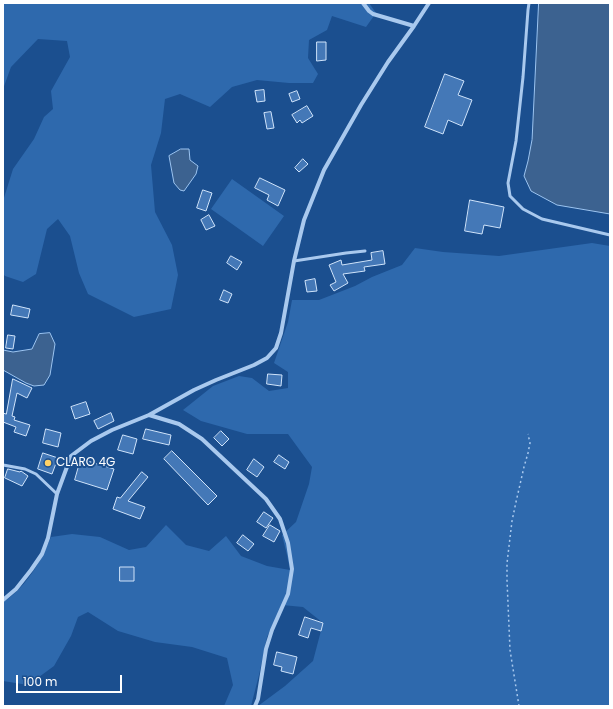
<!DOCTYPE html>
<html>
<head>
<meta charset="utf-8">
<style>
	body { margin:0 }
	#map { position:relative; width:613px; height:709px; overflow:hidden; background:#1b4f8f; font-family:Poppins,sans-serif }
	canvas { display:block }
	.frame { position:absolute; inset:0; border:4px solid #fff; pointer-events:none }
	.scale { position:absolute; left:16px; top:675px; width:106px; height:18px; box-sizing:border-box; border:2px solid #fff; border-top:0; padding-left:5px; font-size:12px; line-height:14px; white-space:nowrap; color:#fff; -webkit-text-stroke:3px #1b4f8f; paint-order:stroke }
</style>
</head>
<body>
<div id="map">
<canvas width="613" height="709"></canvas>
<div class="frame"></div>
<div class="scale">100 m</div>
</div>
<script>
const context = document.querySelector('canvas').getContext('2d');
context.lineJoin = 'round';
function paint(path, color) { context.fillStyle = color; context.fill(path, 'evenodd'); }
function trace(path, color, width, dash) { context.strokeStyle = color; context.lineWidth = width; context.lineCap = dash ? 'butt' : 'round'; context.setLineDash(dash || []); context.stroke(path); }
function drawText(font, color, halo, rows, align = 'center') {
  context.font = font + ' Poppins,sans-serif'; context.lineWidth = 4; context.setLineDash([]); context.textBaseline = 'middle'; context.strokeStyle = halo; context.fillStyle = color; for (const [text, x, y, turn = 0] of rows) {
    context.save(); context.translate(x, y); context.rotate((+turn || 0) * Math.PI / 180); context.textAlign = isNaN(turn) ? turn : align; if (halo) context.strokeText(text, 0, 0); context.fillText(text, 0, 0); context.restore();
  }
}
paint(new Path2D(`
	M3,3h366l7,10 -10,14 -34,-11 -5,14 -18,10 -1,18 10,16 -5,9h-24l-32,-3 -25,7 -22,20 -30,-13 -15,5 -4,34 -10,32 4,47 17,33 6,30 -7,34 -37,8 -46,-23 -9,-21 -9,-37 -12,-17 -11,10 -11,45 -13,8 -18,-6 -2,-2v-73l10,-32 21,-30 10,-22 9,-8 -2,-18 19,-34 -3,-16 -29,-2 -27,28 -8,22z
	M232,179l52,37 -21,30 -52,-37z
	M592,243l18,3v460h-352l27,-20 28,-25 10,-38 -20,-16 -21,-2 -15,32 -8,38 -8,31h-27l9,-21 -6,-27 -35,-11 -37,-5 -37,-11 -30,-19 -10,5 -7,19 -17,30 -26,19 -25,-4v-79c5,-3 10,-7 15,-12 15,-15 25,-34 33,-53l21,-3 28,3 29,13 17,-3 20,-22 20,20 23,6 17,-15 15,20 26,10 23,4 -3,-15 -5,-20 14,-13 13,-38 3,-17 -24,-33h-41l-46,-13 -18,-11 30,-24 26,-10 13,2 17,13 19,-3v-16l-14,-9 14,-41 4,-22h27l36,-14 17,-9 30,-12 13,-17 28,4 56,4z`), '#2e69ad');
const water = new Path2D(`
	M539,3h71v211l-53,-9 -26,-14 -7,-15 4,-15 4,-21z
	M181,149h8l1,11 8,6 -2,8 -12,17 -4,-1 -6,-7 -5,-27z
	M50,333l5,11 -5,31 -6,10 -10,1 -8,-3 -23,-13v-20l10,2 19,-3 7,-15z`);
paint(water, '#3c6290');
trace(water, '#9cc4f0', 1);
const building = new Path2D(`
	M317,42h9v18l-9,1z
	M445,74l19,7 -6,14 14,5 -10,26 -14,-6 -5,14 -18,-7z
	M264,90l1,11 -8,1 -2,-11z
	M297,91l3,8 -8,3 -3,-8z
	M307,106l6,10 -11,7 -2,-3 -3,3 -5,-8z
	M271,112l3,16 -7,1 -3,-16z
	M303,159l5,5 -9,8 -4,-4z
	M260,178l25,12 -7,16 -11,-6 2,-5 -14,-7z
	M203,190l9,3 -6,18 -9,-3z
	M470,200l34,7 -4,21 -16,-3 -2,9 -17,-3z
	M209,215l6,11 -9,4 -5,-10z
	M383,251l2,13 -21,3 1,4 -22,3 5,9 -14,8 -4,-6 6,-3 -7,-17 12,-5 1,5 30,-5 -1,-7z
	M231,256l11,6 -5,8 -10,-7z
	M315,279l2,12 -10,1 -2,-11z
	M224,290l8,4 -4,9 -8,-3z
	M13,305l17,4 -2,9 -17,-3z
	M8,335l7,1 -2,13 -7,-1z
	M268,374l14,1 -1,11 -14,-2z
	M13,379l19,9 -5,10 -10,-5 -5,23 3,1 -1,3 16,5 -4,11 -12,-4 2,-5 -13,-5v-9l3,1z
	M86,402l4,12 -15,5 -4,-12z
	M111,413l3,8 -16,8 -4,-8z
	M46,429l15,4 -3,14 -15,-4z
	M146,429l25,6 -2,10 -26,-6z
	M221,431l8,8 -7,7 -8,-8z
	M123,435l14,4 -4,15 -15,-4z
	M172,451l45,45 -9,9 -44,-46z
	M43,453l15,5 -6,16 -14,-5z
	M279,455l10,7 -4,7 -11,-7z
	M81,459l33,10 -7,21 -32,-10z
	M254,459l10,8 -7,10 -10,-7z
	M8,469l12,3 1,-1 7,5 -6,10 -17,-8z
	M142,472l6,5 -20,24 17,6 -5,12 -27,-10 4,-12 3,1z
	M264,512l9,6 -7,10 -9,-6z
	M270,525l10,6 -6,11 -11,-6z
	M243,535l11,9 -6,7 -11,-8z
	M120,567h14v14h-14z
	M305,617l18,6 -2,8 -10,-3 -3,10 -9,-3z
	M277,652l20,5 -4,17 -12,-3 1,-4 -8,-2z`);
paint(building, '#4478b7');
trace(building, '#cfe3fa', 1);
trace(new Path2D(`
	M519,706l-9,-56 -3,-70v-17l5,-42 4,-19 8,-35 4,-14 2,-10 -2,-9`), '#a9c9ee', 1.5, [2, 3]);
trace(new Path2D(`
	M529,3l-1,7 -5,67 -7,64 -8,42 2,13 13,13 19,10 68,16
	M294,261l52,-8 19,-2
	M3,465l22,4 11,5 21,20`), '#a9c9ee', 3);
trace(new Path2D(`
	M363,3l6,8 4,3 41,12
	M149,415l30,9 23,15 64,60 14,20 8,24 4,26 -4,25 -16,36 -6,19 -8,50 -3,7
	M3,600l13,-11 15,-19 11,-16 6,-16 9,-44 14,-38 20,-15 21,-11 37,-15 45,-25 22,-10 38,-15 13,-7 9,-10 5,-15 13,-72 10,-41 20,-50 37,-65 27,-43 26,-36 15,-23`), '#a9c9ee', 4);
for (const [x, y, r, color] of [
	[48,463,4,"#ffd166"]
]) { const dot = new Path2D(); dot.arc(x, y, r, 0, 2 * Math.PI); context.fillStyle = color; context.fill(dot); trace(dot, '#1b4f8f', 1.5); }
drawText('12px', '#fff', '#1b4f8f', [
	["CLARO 4G",56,463]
], 'left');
</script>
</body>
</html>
